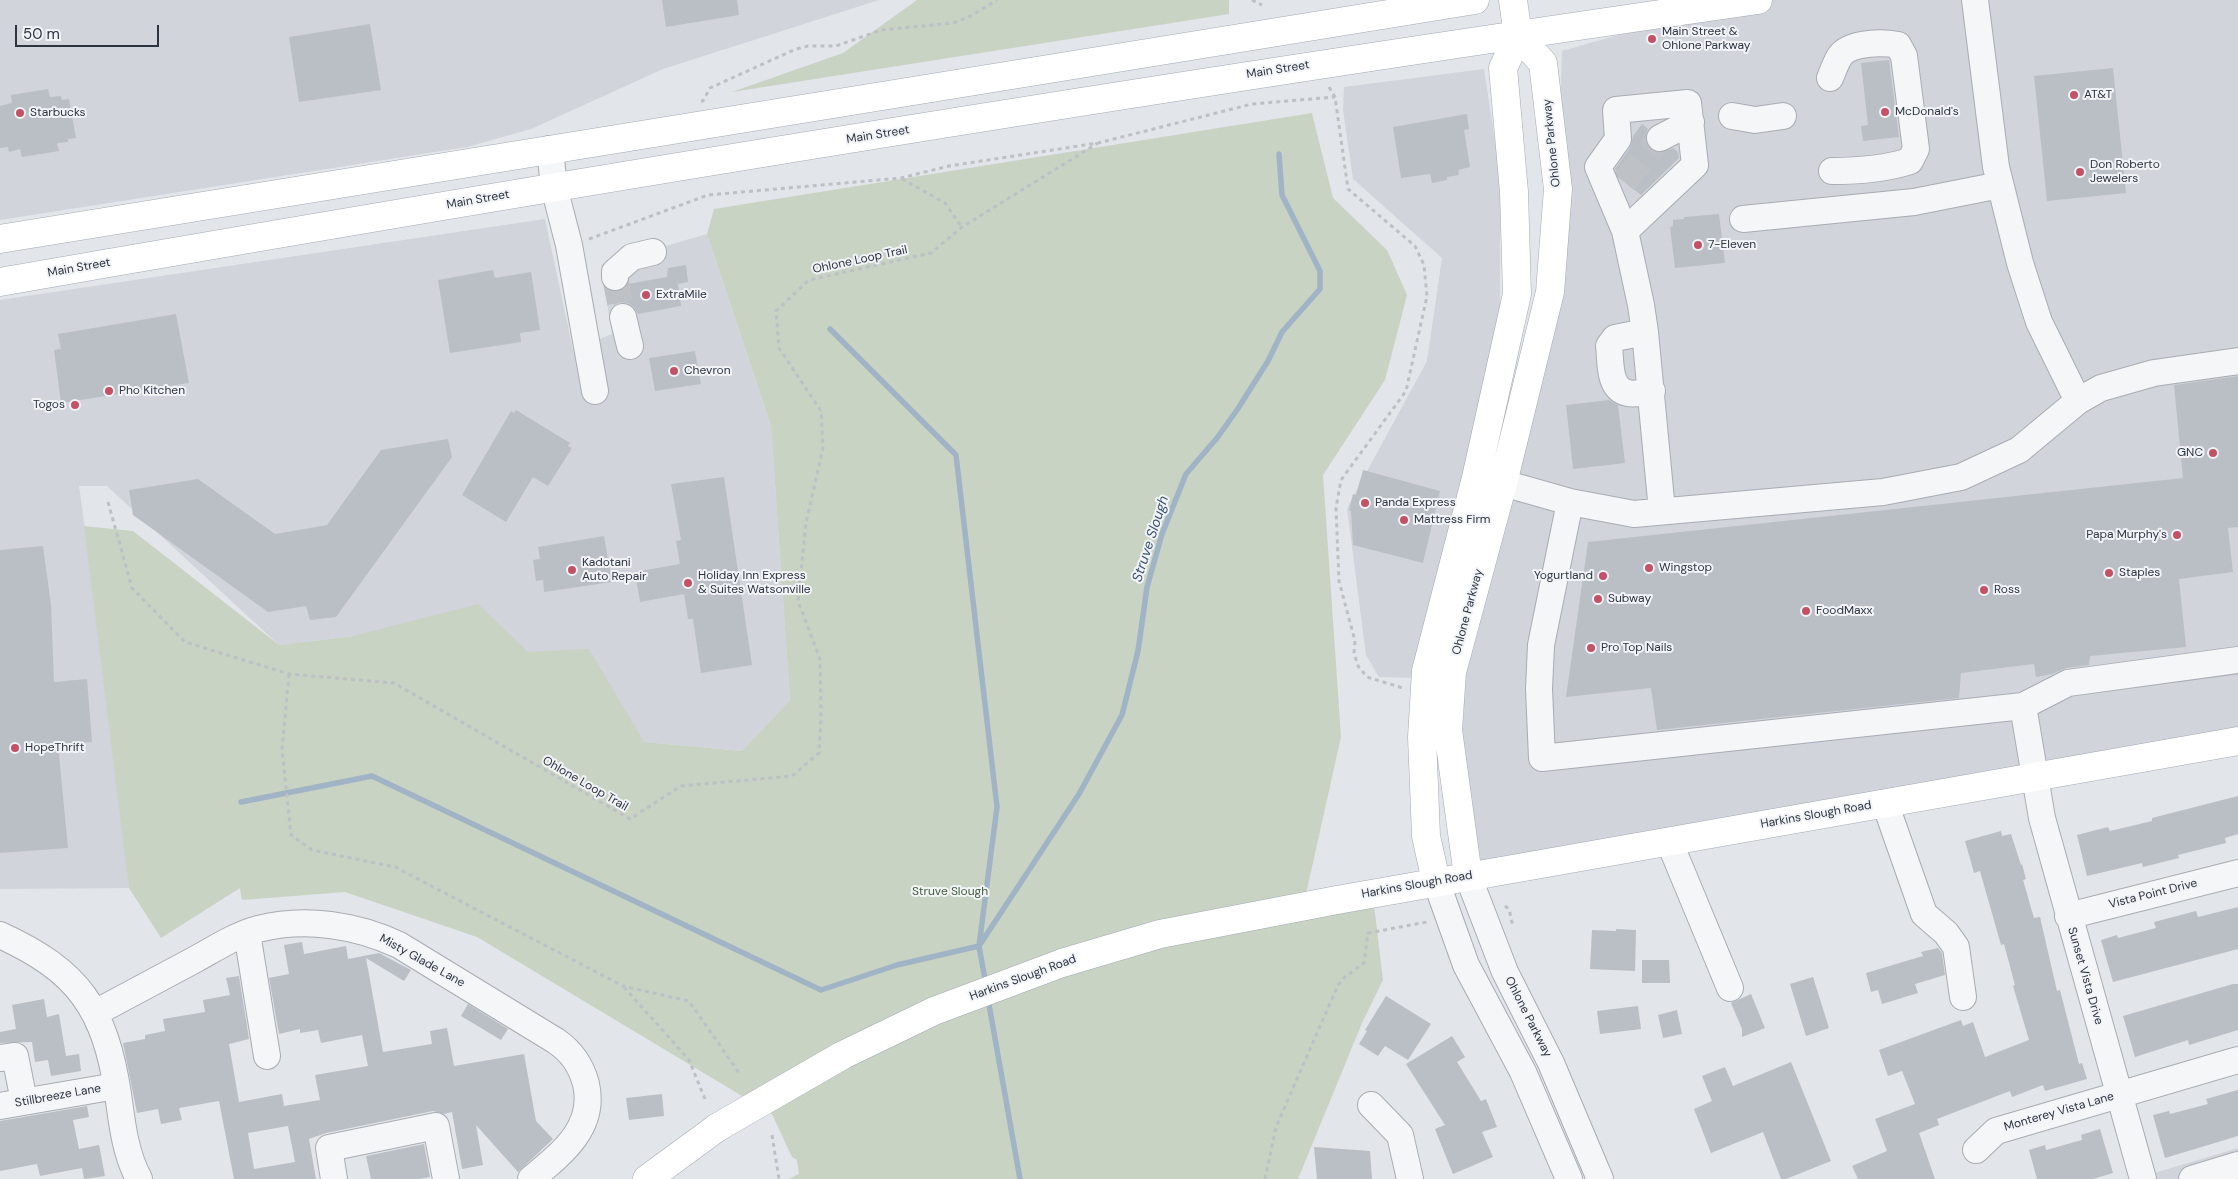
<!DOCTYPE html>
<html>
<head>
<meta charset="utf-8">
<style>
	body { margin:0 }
	#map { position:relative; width:2238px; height:1179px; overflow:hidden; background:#e2e5e9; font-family:"DM Sans",sans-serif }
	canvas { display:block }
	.scale { position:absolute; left:15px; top:25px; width:144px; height:22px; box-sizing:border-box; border:2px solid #2c3440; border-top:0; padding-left:6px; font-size:15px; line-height:18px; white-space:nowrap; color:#2c3440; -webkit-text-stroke:4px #f2f4f7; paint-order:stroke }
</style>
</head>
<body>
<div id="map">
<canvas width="2238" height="1179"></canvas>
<div class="scale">50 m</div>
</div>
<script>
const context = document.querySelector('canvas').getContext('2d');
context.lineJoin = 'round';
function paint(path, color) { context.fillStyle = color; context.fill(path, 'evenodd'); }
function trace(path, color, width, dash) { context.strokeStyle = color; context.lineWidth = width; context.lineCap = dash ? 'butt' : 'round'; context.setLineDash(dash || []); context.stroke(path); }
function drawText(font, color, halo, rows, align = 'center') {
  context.font = font + ' "DM Sans",sans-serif'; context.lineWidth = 4; context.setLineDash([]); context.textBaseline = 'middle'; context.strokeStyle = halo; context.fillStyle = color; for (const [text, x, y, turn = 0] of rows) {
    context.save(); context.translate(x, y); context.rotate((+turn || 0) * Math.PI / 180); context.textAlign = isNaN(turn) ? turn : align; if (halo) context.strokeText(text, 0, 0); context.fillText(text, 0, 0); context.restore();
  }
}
paint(new Path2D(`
	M0,0h879l-216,69 -132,60 -64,18 -467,73z
	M1758,0h480v742l-769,134 -21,-143 55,-250 55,-294 4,-138 158,-45z
	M1484,69l16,105v142l-84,362 -37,-1 -13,-22 -19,-147 80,-147 15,-103 -89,-79 -10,-69 1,-23z
	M545,219l28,131 39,-16 -11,-69 106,-31 64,192 19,274 -48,51 -120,-11 -269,-104 -74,9 -172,-159h-28l35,251 15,151 -129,1v-589z
	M2238,1148v31h-104z`), '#d1d4db');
paint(new Path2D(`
	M917,0h312v14l-497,78 111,-39z
	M1312,113l21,85 54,52 20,45 -22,85 -62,95 18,262 -40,179 72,-19 10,83 -21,43 -64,156h-509l10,-5 -2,-14 -5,-3 -20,-43 -295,-177 -132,-45 -103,8 -2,-12 -79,50 -32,-50 -45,-362 49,5 146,114 74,-9 125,-32 50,48 61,-3 55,93 98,9 48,-51 -19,-274 -64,-192 7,-25z`), '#c8d3c4');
trace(new Path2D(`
	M241,802l131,-26 449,214 76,-25 82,-19 18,-139 -41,-352 -126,-126
	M986,985l-7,-39 100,-152 43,-79 16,-64 9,-64 15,-53 24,-60 31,-36 20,-28 31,-49 14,-29 38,-43v-18l-38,-76 -3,-41
	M988,999l32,180`), '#a0b4c6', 5.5);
paint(new Path2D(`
	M662,0h75l2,15 -73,12z
	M370,24l11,66 -82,12 -10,-65z
	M1889,60l10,77 -36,4 -2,-15 7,-1 -7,-62z
	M2113,68l13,125 -79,8 -13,-125z
	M48,89l2,8 11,-1 1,4 7,-1 7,39 -8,1v3l-11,1 2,8 -37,6 -2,-8 -11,3 -1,-5 -8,1v-42l12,-3 -1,-8z
	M1467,114l2,15 -5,1 6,37 -12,3 1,5 -12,2v3l-15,3 -2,-9 -29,4 -8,-51z
	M1642,124l6,5 -3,9 1,6 6,6 8,3 13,-5 5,4 1,6 -38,37 -23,-18 -3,-8 15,-21 3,-12z
	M1719,214l6,49 -50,5 -5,-41 3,-1v-6l11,-1v-2z
	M686,265l2,17 -10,2 3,22 -43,8 -4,-7 -6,-4 -8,-1 -6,3 -3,-14 11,-1 6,-6 39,-7 1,-9z
	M493,270l2,8 36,-6 9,58 -20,3 1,9 -71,11 -12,-73z
	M176,314l13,69 -128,20 -7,-53 7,-1 -3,-15z
	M695,351l6,33 -46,7 -6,-33z
	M2238,376v151l-10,1 5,44 -54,7 7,68 -96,9 -1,9 -23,3 -14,6 -16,3 -2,-13 -73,9 -2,25 -302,32 -6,-42 -85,9 22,-155 595,-64 -9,-93z
	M1609,400l9,5 7,58 -52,6 -7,-64z
	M516,410l54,33 -2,3 4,2 -24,38 -15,-9 -27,45 -44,-27 49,-84 3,2z
	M448,439l4,18 -116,160 -26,3 -4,-14 -38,6 -135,-97 -4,-25 69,-11 77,55 52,-9 54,-75z
	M1363,470l77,21 -17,72 -70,-18 -2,-34 -2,-1 4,-16 3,1z
	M724,477l28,188 -51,8 -8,-54h-5l-4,-25 -44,8 -5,-30 45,-8 -4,-23 5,-1 -10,-56z
	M604,536l8,46 -68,10 -1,-12 -7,1 -3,-21 7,-1 -2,-12z
	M43,546l8,59 3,77 33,-3 5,63 -34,3 10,103 -68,5v-303z
	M2238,796v38l-13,4 1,5 -48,12 1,3 -36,9 -1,-4 -55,13 -10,-41 31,-8 2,4 42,-10v-3z
	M2001,831l1,5 9,-2 10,31 1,-1 4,15 -3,1 11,38 6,-1 17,74 3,-1 19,74 3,-1 5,16 -42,12 -2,-6 -31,12 -2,-6 -73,28 2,6 -20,8 16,46h-77l-6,-13 35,-15 -12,-32 40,-15 -13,-33 -14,5 -9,-26 82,-30 2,6 10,-4 12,35 44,-17 -16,-54 2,-1 -11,-41 -3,1 -21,-74 -6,2 -9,-32z
	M2238,907v42l-125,33 -12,-42 16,-5 1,3 38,-10 -2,-6 42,-11 2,6z
	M1616,929l20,1 -1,41 -45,-2 2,-39 24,1z
	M302,942l2,12 42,-8 2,13 31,-6 32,17 -7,11 -38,-23 17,94 49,-8 -2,-13 17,-3 7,38 70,-12 12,67 17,18 -35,33 -42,-47 7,40 -21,4 -10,-57 -8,2 -11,-3 -107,22 -17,6 7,40h-82l-15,-78 -40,7 3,12 -21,4 -3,-15 -21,4 -14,-70 22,-4v-4l20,-4 -2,-12 42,-7 -2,-12 27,-5 -4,-17 13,-2 10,63 -20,5 10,58 43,-8 2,12 36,-6 -5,-25 53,-9 -6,-31 -41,8 -3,-13 -18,3v-4l-21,5 -10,-56 20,-4 -5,-29zM288,1126l7,36 -41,7 -6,-36z
	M1938,948l4,5 3,22 -30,9 3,9 -36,11 -4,-14 -7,2 -5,-19 57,-17 -2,-4z
	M1642,960h27l1,23h-28z
	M1813,977l16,51 -23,8 -16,-52z
	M2233,984h5v46l-49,15 -1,-5 -53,17 -12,-41z
	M1751,994l14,34 -23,9v-8l-11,-26z
	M1386,996l45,28 -23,36 -23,-14 -7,10 -19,-12 8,-13 -2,-1z
	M44,999l3,18 12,-3 7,42 13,-2 2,17 -30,5 -3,-16 -13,2 -3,-20 -32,1v-11l16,-3 -4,-24z
	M468,1004l40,25 -7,11 -40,-24z
	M1638,1006l3,23 -41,5 -3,-23z
	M1677,1010l5,24 -19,4 -5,-23z
	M1452,1036l13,21 -8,5 24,39 5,-2 11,28 -15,5 11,25 -40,17 -18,-45 10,-4 -39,-61z
	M1791,1062l40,99 -45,18h-5l-18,-47 -52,21 -17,-44 18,-8 -10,-25 23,-9 8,19z
	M2238,1090v46l-73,22 -12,-43 16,-4 1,3 38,-10 -2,-5z
	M662,1094l2,22 -35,4 -3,-22z
	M87,1106l2,11 -16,3 6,29 20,-4 6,31 -21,3 -2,-11 -42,8 -3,-12 -37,7v-50z
	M2100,1129l13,44 -20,6h-56l-8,-29 16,-5 1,5 36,-10 -1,-5z
	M424,1144l6,33 -11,2h-48l-5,-23z
	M1314,1147l56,4 2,28h-55z`), '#babfc6');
trace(new Path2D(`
	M1624,182l36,-44
	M615,277l8,40`), '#bec2c7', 26, [26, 13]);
const minor = new Path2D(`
	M1975,0l21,167 24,96 19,59 39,79
	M1830,78c3,-7 6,-16 10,-22 10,-14 43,-14 58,-11l6,11 12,93 -6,12c-25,8 -51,10 -78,10
	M1732,116l23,4 28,-4
	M1660,138l31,-16
	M550,149l4,38 15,58 26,146
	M1743,219l171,-17 86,-17
	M1625,231l-27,-64 20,-28 -2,-29 72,-7 7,62 -70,66 16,74 4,27 17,179
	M615,277v-5l17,-15 21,-5
	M623,317l7,29
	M1645,332l-30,6 -6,8c2,16 -1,43 19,47 7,2 17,-1 24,-2
	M1481,479l22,4 67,19 64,12 249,-22 78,-15 58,-27 59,-49 23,-13 53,-15 84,-12
	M1570,502l-29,143 -2,44 3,69 481,-52 45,-23 170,-23
	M2023,706l19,112 101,361
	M1885,803l39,111 22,19 10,14 7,50
	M1669,841l61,147
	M1468,876l37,96 46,91 49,116
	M1436,881l30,84 57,107 46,107
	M2068,916l170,-43
	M247,933l20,123
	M0,935c79,36 105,74 118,159 4,29 7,59 21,85
	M95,1013c33,-18 67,-36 101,-54 20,-11 40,-24 62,-30 48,-12 98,-4 141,16l157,96c16,11 25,24 30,43 10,44 -25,70 -55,95
	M0,1058l15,-2 9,45
	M1371,1105l29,30 10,44
	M0,1106l116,-20
	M1976,1150l20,-19 242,-71
	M334,1179l-5,-31 107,-22 10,53
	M2192,1179l46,-14`);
const major = new Path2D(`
	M0,239l1475,-239
	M0,282c585,-102 1171,-198 1758,-282
	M1468,876l-20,-146 4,-58 51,-189 47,-191 8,-103 -15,-126 -25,-27
	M1436,881l-10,-45 -4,-99 4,-66 50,-193 41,-184 -3,-102 -11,-124 15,-32 -5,-36
	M1337,900l901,-159
	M647,1179l71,-52`);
trace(minor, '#a8acb3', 28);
trace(major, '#a3aab4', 29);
trace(new Path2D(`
	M1252,0l10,5
	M1329,87l6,10 13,92 67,57 9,19 3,31 -21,95 -65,89 -5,28 3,73 16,60 -1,12 4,13 9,11 36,11
	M701,101h2l7,-13 86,-39 12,-3h28l45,-16 72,-7 16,-6 28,-17
	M902,179l43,24 17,24
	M589,239l119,-44 193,-17 48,-12 149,-23 154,-39 83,-7
	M108,502l24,86 53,54 104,32 105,9 236,136 51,-33 111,-10 27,-23 2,-38 -1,-56 -22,-58 8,-78 17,-75 -2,-37 -42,-63 -3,-37 33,-31 122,-27 31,-26 136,-84
	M289,674l-7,75 9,86 21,15 83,17 228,119 66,15 50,72
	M1505,906l4,3 4,18
	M624,987l65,73 16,39
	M772,1135l7,44
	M1265,1179l11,-52 62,-142 7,-8 19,-14 4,-30 59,-11`), '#bdc0c4', 3, [4, 4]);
trace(minor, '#f5f6f8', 26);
trace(major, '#fff', 28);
const majorBridge = new Path2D(`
	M718,1127l125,-72 91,-44 128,-48 98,-29 177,-34`);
trace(majorBridge, '#a3aab4', 29, []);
trace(majorBridge, '#fff', 28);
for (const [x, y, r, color] of [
	[1652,39,5,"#c45266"],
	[2074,95,5,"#c45266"],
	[1885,112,5,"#c45266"],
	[20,113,5,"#c45266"],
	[2080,172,5,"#c45266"],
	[1698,245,5,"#c45266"],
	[646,295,5,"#c45266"],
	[674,371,5,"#c45266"],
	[109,391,5,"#c45266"],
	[75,405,5,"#c45266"],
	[2213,453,5,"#c45266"],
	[1365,503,5,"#c45266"],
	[1404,520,5,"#c45266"],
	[2177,535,5,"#c45266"],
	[1649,568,5,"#c45266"],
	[572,570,5,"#c45266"],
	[2109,573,5,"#c45266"],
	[1603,576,5,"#c45266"],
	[688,583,5,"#c45266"],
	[1984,590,5,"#c45266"],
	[1598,599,5,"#c45266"],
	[1806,611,5,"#c45266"],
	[1591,648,5,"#c45266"],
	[15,748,5,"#c45266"]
]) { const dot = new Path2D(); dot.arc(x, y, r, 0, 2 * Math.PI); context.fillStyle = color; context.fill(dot); trace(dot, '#f2f4f7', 2); }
drawText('12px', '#2c3440', '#f2f4f7', [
	["Main Street &",1662,32],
	["Ohlone Parkway",1662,46],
	["AT&T",2084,95],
	["McDonald's",1895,112],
	["Starbucks",30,113],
	["Don Roberto",2090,165],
	["Jewelers",2090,179],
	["7-Eleven",1708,245],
	["ExtraMile",656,295],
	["Chevron",684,371],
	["Pho Kitchen",119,391],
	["Togos",65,405,"right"],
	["GNC",2203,453,"right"],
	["Panda Express",1375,503],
	["Mattress Firm",1414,520],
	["Papa Murphy's",2167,535,"right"],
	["Kadotani",582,563],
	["Auto Repair",582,577],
	["Wingstop",1659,568],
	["Staples",2119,573],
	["Holiday Inn Express",698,576],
	["& Suites Watsonville",698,590],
	["Yogurtland",1593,576,"right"],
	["Ross",1994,590],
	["Subway",1608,599],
	["FoodMaxx",1816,611],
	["Pro Top Nails",1601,648],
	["HopeThrift",25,748]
], 'left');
drawText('12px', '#2c3440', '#f2f4f7', [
	["Main Street",1278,70,-9],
	["Main Street",878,135,-9],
	["Ohlone Parkway",1552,143,-96],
	["Main Street",478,200,-10],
	["Ohlone Loop Trail",860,260,-12],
	["Main Street",79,268,-10],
	["Ohlone Parkway",1468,612,-75],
	["Ohlone Loop Trail",585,784,30],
	["Harkins Slough Road",1816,815,-10],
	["Harkins Slough Road",1417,885,-10],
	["Vista Point Drive",2153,894,-14],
	["Misty Glade Lane",422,961,29],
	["Sunset Vista Drive",2085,976,74],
	["Harkins Slough Road",1023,978,-20],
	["Ohlone Parkway",1528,1017,63],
	["Stillbreeze Lane",58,1096,-10],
	["Monterey Vista Lane",2059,1112,-16]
]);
drawText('12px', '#415b3a', '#f2f4f7', [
	["Struve Slough",950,892]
]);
drawText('italic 14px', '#395371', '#f2f4f7', [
	["Struve Slough",1151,539,-72]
]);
</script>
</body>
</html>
